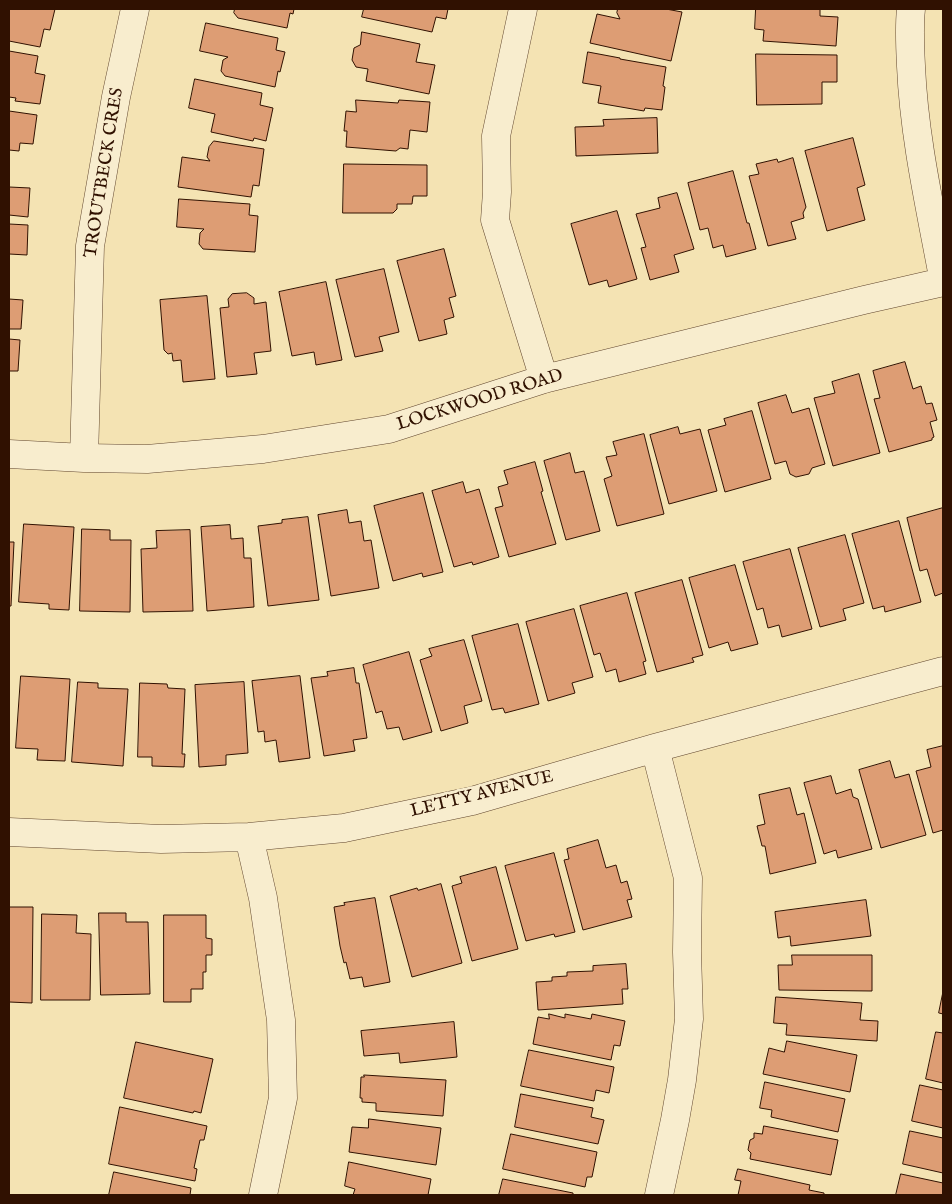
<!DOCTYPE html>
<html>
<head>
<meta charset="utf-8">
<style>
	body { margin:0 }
	#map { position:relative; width:952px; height:1204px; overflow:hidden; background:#f4e3b3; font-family:"IM FELL English",serif }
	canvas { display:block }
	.frame { position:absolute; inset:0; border:10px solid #301101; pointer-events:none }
</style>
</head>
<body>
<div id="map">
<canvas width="952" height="1204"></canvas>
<div class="frame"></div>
</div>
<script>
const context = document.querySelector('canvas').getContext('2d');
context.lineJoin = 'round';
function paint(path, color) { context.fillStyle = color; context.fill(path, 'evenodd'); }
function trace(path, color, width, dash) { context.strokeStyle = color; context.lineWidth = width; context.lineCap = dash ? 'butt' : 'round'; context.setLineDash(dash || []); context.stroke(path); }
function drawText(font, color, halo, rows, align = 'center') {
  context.font = font + ' "IM FELL English",serif'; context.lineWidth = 5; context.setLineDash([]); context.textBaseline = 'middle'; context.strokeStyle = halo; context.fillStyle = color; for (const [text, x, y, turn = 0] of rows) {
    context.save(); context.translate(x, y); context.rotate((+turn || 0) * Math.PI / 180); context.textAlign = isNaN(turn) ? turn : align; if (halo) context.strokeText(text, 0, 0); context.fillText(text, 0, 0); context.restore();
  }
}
const building = new Path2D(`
	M9,9h46l-5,21 -6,-1 -4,18 -31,-6z
	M235,9h59l-1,5 -3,-1 -3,15 -49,-10 -4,-5z
	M364,9h84l-2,10 -10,-2 -4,15 -70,-15z
	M618,9h48l16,3 -11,49 -81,-18 7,-29 23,5 -3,-6z
	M756,9h64v7l18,1 -2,29 -73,-5 1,-11 -9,-1z
	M206,23l72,15 -2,12 9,2 -5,20 -2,-1 -3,16 -50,-11 -4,-5 2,-11 5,-3 -28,-6z
	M362,32l58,12 -4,18 19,3 -6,29 -63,-13 2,-12 -12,-2 -4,-7 2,-12 6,-3z
	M9,51l29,5 -3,17 10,2 -5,29 -25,-3 1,-3 -7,-1z
	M588,52l32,6v1l46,8 -3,19 2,1 -3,23 -17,-2 -1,3 -46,-8 3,-17 -18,-3z
	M756,54l81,1v27h-15v22l-65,1z
	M195,79l67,14 -2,12 13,3 -7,33 -12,-3 -1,3 -42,-9 4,-18 -26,-6z
	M356,100l42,3 1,-3 31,2 -3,30 -17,-2 -2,19 -8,-1 -4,3 -50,-4 1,-16h-3l2,-20 10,1z
	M9,111l28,4 -4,29 -13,-1 -1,8 -10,-1z
	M657,118l1,35 -82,3 -1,-29 29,-1 -1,-6z
	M853,138l12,47 -8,3 8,32 -38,11 -22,-80z
	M214,141l50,8 -5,37 -6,-1 -2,12 -73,-10 4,-30 28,4 -3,-4 2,-10z
	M793,158l13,49 -3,6 1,5 -13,4 5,17 -28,7 -19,-70 10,-2 -3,-10 21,-5 1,3z
	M344,164l83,1v31h-14l-1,8h-15v5l-4,4h-50z
	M733,171l14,52h2l7,26 -30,8 -3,-12 -10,3 -5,-20 -8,2 -12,-47z
	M9,187l21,1 -2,29 -19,-2z
	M677,193l17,56 -20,6 5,17 -29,8 -9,-32 5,-1 -10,-33 24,-6 -2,-10z
	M179,199l71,5 -1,11 9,1 -3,36 -52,-3 -4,-5 1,-11 4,-4 -27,-2z
	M617,211l20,68 -28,8 -2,-7 -18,5 -18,-61z
	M9,224l19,1 -1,30 -18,-1z
	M444,249l12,47 -7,2 5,19 -10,3 3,14 -28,7 -22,-80z
	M384,269l15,63 -20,5 4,14 -28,6 -19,-77z
	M326,282l16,78 -26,5 -2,-13 -22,4 -13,-64z
	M247,293l7,5v6l12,-2 5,49 -17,2 3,21 -30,3 -7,-69 9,-1 -1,-8 4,-5z
	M207,296l8,83 -32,3 -2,-22 -8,1 -1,-8 -4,1 -4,-4 -4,-50z
	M9,299l14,1 -2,29h-12z
	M9,339l11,1 -2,31h-9z
	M905,362l8,27 8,-3 5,18 6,-1 5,17 -7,2 4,15 -2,1v2l-43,12 -15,-53 6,-1 -7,-27z
	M859,374l21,79 -47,13 -19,-68 21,-5 -3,-11z
	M786,395l6,18 17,-5 16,56 -13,4 -3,6 -13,3 -6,-3 -4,-13 -11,3 -17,-61z
	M752,411l19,68 -46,13 -17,-62 18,-5 -2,-6z
	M678,427l2,7 20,-5 17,62 -48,13 -19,-69z
	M644,434l20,80 -47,12 -13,-47 8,-3 -6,-19 11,-2 -4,-13z
	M570,453l5,20 9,-2 16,60 -34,9 -22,-79z
	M535,462l8,29 -2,1 15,52 -47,13 -14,-49 8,-2 -5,-19 10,-3 -4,-13z
	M463,482l3,11 13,-4 20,68 -26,8 -1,-3 -18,5 -22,-76z
	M423,493l20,79 -20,5 -1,-4 -29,8 -19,-75z
	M943,508v85l-8,3 -8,-27 -7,2 -13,-53z
	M347,510l2,13 12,-2 3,20 7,-1 8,48 -48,8 -13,-81z
	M308,517l11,83 -51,6 -10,-80 24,-3v-3z
	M899,521l22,81 -36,10 -1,-6 -11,3 -21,-75z
	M24,524l50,3 -5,83 -20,-1v-5l-30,-2z
	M230,525l1,14 12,-1 1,20h7l3,49 -47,4 -6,-84z
	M82,529l28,1v10h21l-1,72 -50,-1z
	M190,530l3,81 -50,1 -2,-63 16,-1 -1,-17z
	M845,535l19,68 -21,6 3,11 -26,7 -22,-79z
	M9,542h5l-3,64h-2z
	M790,549l22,80 -30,8 -3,-12 -11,3 -5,-20 -6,2 -14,-48z
	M735,565l23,79 -27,7 -3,-9 -19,6 -20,-70z
	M682,580l21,75 -11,3 2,4 -37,10 -22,-79z
	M627,593l19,68 -3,1 3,12 -27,8 -3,-13 -10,3 -6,-19 -6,2 -14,-49z
	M574,609l19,68 -21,6 3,10 -27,8 -22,-79z
	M518,624l21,80 -34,9 -2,-5 -11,2 -20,-74z
	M464,640l18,61 -18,5 4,17 -27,8 -21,-71 12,-4 -3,-7z
	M409,652l23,80 -29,8 -4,-13 -12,2 -5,-18 -6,2 -13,-48z
	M354,668l2,15h3l8,55 -14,2 2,11 -31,5 -13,-78 17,-2 -1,-4z
	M21,676l49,3 -5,82 -28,-1 1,-11 -22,-1z
	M300,676l10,82 -31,4 -3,-22 -11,2 -1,-11 -6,1 -6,-51z
	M78,682l20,1v5l30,1 -5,77 -51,-4z
	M244,682l4,71 -22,2v10l-27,2 -4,-82z
	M140,683l27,1 1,4 17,1 -3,65h3l-1,13 -32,-1v-9h-14z
	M943,746v84l-10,3 -17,-62 15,-4 -4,-17z
	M890,761l5,17 14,-4 17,61 -45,13 -22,-78z
	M831,776l5,18 15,-5 2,8 5,2 14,50 -34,9 -2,-8 -12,4 -20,-71z
	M790,788l7,27 7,-2 12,50 -46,11 -5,-28h-3l-5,-20 8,-2 -6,-29z
	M598,840l8,28 10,-3 5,18 6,-2 5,18 -5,1 5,17 -49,13 -19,-70 5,-1 -2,-10z
	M554,853l21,79 -20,5 -1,-3 -28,7 -21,-75z
	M496,867l22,82 -46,12 -20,-75 10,-3 -2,-6z
	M441,884l21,79 -50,14 -22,-81 27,-8 1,2z
	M375,898l15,84 -26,5 -2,-10 -12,2 -4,-17 -2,1 -4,-17 -6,-39 11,-2 -1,-2z
	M866,900l5,36 -80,10 -1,-10 -12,2 -3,-26z
	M9,907h24l-1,96 -23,-1z
	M99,913h27v9h22l2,72 -49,1z
	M42,914l35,1 -1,18 15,1 -1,66h-49z
	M164,915h42v23l6,1v16h-6v17h-3v17h-12v13h-27z
	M792,955h80v36l-93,-1 -1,-25h14z
	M626,964l2,25h-6l1,15 -85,6 -2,-28 16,-1v-4l15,-1v-4l26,-1v-5z
	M943,992v22l-4,-1z
	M776,997l86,6 -2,17 18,1 -1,20 -91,-6 1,-11 -13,-1z
	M549,1014l16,4v-4l26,5 1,-5 33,7 -5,25 -6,-1 -3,15 -78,-16 5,-27 11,2z
	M454,1022l3,35 -57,6 -1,-10 -35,3 -3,-25z
	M936,1032l7,1v50l-17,-4z
	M787,1041l70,14 -7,37 -87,-18 6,-26 15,4z
	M136,1042l77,17 -12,54 -7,-2 -1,2 -69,-15z
	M529,1050l85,17 -5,26 -13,-3 -2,11 -73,-15z
	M364,1075l82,5 -3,36 -67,-5v-8l-14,-1v-4h-2l1,-21h3z
	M765,1082l80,17 -7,33 -67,-15 1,-7 -12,-2z
	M920,1085l23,5v38l-31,-7z
	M521,1094l72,14 -2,9 13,3 -6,24 -83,-17z
	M120,1107l87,19 -3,14h-4l-6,28 3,1 -2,12 -86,-17z
	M369,1119l72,9 -5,37 -87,-13 3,-25 16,1z
	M764,1126l74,14 -7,35 -81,-16 1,-6 -3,-3 2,-10 4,-2v-5l8,1z
	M910,1131l33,7v35l-40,-9z
	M511,1134l86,18 -5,25h-5l-2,10 -82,-18z
	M349,1162l82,17 -3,16h-75l2,-6 -10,-3z
	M738,1169l72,16 -1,5 15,3v2h-86l3,-14 -6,-1z
	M114,1172l77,16 -1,7h-81z
	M901,1174l42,9v12h-47z
	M503,1179l70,14v2h-74z`);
paint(building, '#dd9d74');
trace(building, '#301101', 1);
const street = new Path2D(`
	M523,9l-27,127 1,56 -2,28 49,159
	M911,9c-2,18 -1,38 0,57 3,71 19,141 32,211
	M9,454l75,4 63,1 116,-10 126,-20 155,-50 320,-79 79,-18
	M84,458l6,-212 26,-149 19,-88
	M655,748l33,130 -1,74 2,67 -7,61 -7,40 -16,75
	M9,832l152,7 88,-2 95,-9 128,-27 183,-53 288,-77
	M249,837l14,61 18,122 2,78 -20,97`);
trace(street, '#61462e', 29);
trace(street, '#f8edce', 28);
drawText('18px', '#301101', '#f8edce', [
	["TROUTBECK CRES",105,173,-81],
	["LOCKWOOD ROAD",480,401,-17],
	["LETTY AVENUE",482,795,-14]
]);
</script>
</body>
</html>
